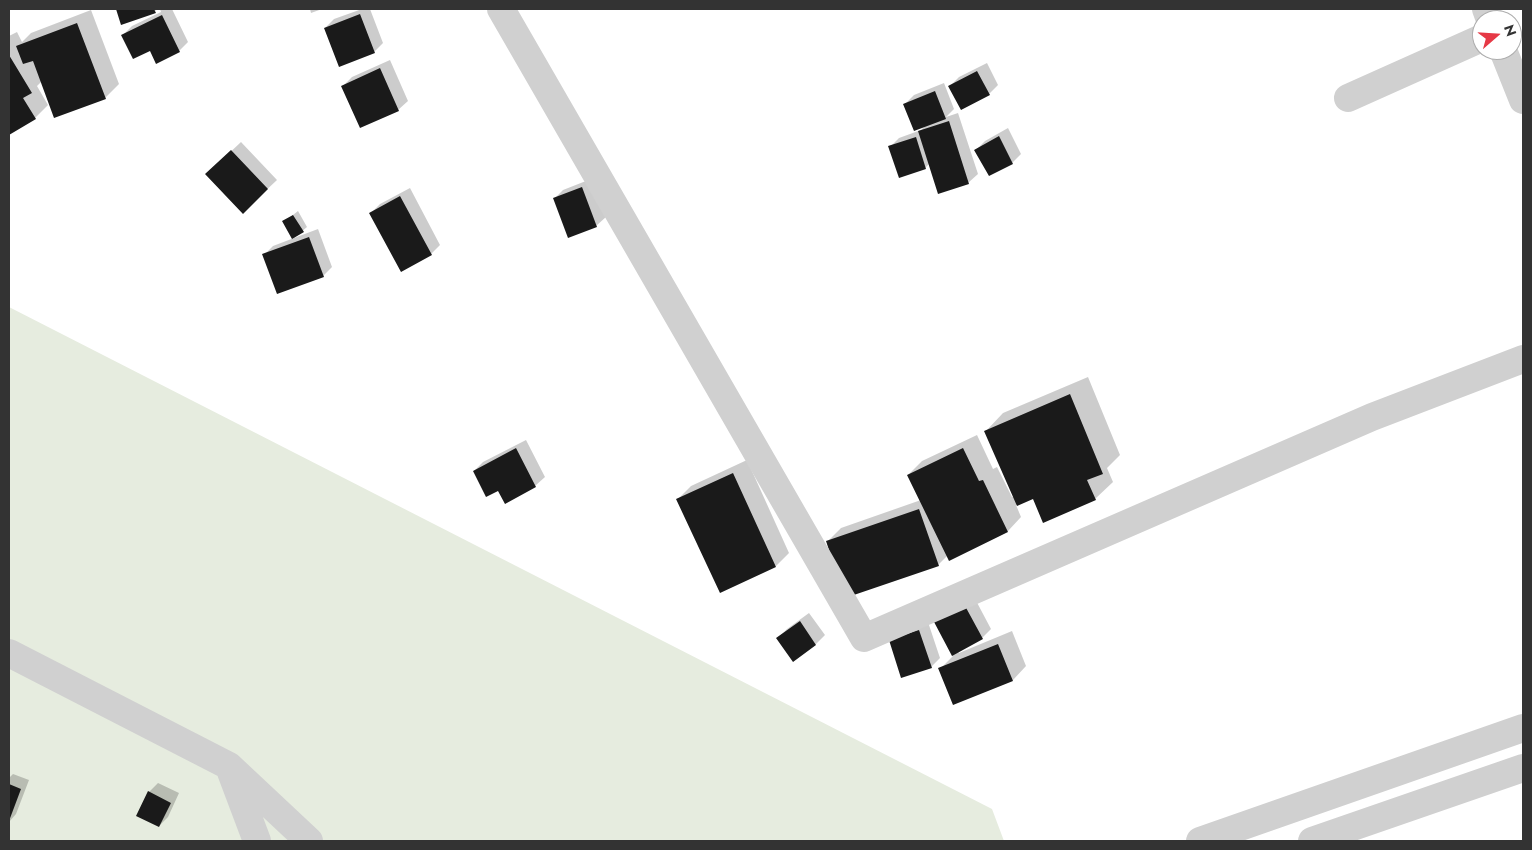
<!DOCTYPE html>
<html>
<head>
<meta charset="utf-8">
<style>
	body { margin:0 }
	#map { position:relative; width:1532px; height:850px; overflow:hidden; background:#fff; font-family:Jost,sans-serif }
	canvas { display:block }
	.frame { position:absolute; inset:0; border:10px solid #333; pointer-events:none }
	.north { position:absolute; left:1472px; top:10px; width:50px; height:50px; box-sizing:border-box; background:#fff; border:1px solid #adadad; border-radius:50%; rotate:71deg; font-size:14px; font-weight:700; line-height:20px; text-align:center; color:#333 }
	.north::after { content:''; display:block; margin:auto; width:18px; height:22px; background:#e63946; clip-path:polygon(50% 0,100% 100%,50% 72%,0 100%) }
</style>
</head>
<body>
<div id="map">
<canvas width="1532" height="850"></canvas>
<div class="frame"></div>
<div class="north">N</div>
</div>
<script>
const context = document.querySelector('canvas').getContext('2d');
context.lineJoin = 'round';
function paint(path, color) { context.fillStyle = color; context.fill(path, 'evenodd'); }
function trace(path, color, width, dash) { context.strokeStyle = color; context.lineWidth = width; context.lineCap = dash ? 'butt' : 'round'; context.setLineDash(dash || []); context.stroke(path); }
paint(new Path2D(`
	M9,307l983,502 12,32h-995z`), '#e6ecdf');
paint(new Path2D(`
	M117,9h41l-3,2 -33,12z
	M160,9h12l16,33 -9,9 -29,-2 -27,-14 9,-9 29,-14z
	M310,9h12l-11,4z
	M362,9h8l13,34 -9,9 -49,-24 9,-9z
	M91,10l28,74 -14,14 -63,-17 -5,5 11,19 -13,13 -26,16v-98l8,-4 5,10 9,-9z
	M390,60l18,41 -10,9 -55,-24 9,-9z
	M987,63l11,22 -9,9 -27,14 -12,-22 9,-9z
	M944,83l10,26 -8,8 12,-4 20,61 -10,9 -38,-20 -5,5 -35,-21 9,-9 22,-8 5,-5 -21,-21 9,-9z
	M1008,128l13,26 -9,9 -36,-13 9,-9z
	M241,142l36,38 -34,32 -36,-38z
	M591,179l15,38 -10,9 -42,-27 9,-9z
	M410,188l30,57 -9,9 -60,-41 9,-9z
	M298,211l9,16 -13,11 24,-9 14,38 -9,9 -59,-21 9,-9 21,-8 -10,-16z
	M1088,377l32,78 -13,13 6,14 -18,17 -62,-1 -17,7 5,12 -13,14 -59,28 -2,-3 -9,9 -111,-23 14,-14 80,-28 -13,-25 14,-14 55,-26 16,34 4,-2 15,30 2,-1 -28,-65 17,-18z
	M526,440l19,37 -10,9 -37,3 -24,-18 9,-9z
	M747,460l42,93 -13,13 -98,-67 13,-13z
	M973,595l18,34 -9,9 -24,13 1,2 53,-22 14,35 -13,14 -59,23 -14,-34 13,-13 -19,-36z
	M809,613l16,22 -9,9 -23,16 -15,-22 9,-9z
	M928,622l12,36 -9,9 -40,-27z
	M13,774l16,6 -13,34 -7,8v-44z
	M158,783l21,10 -11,24 -9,9 -10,-34z`), '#0003');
paint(new Path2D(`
	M116,9h38l2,4 -35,12z
	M360,14l15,39 -36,14 -15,-39z
	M162,15l18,37 -24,12 -6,-13 -17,8 -12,-24z
	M77,23l29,76 -52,19 -21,-57 -10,3 -7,-18z
	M9,55l23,38 -9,5 13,21 -27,16z
	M380,68l19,43 -39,17 -19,-42z
	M977,71l13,24 -29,15 -13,-24z
	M935,91l11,28 -32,12 -11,-27z
	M949,121l20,63 -31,10 -20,-63z
	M999,136l14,28 -24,12 -15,-26z
	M916,137l10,32 -27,9 -11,-32z
	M231,150l37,39 -25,25 -38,-40z
	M582,187l15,40 -29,11 -15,-40z
	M400,196l32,59 -31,17 -32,-59z
	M293,215l11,17 -12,7 -10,-18z
	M309,237l15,40 -47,17 -15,-40z
	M1070,394l33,80 -16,6 9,20 -53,23 -10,-24 -16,7 -33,-75z
	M516,448l20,39 -31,17 -7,-13 -12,6 -13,-26z
	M963,448l16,33 4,-1 25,52 -59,29 -42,-86z
	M733,473l43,94 -56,26 -44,-94z
	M919,509l20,57 -94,32 -19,-57z
	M964,604l19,35 -31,17 -19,-36z
	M800,621l16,24 -23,17 -17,-24z
	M919,630l13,38 -31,10 -12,-38z
	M998,644l15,37 -60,24 -15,-37z
	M9,784l12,5 -12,32z
	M148,791l23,12 -12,24 -23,-11z`), '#1a1a1a');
trace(new Path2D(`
	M501,9l363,629 508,-221 151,-58
	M1486,9l4,11
	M1503,50l20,50
	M1348,98l134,-60
	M9,653l220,113 80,75
	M231,772l26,69
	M1200,841l323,-113
	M1312,841l211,-73`), '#d0d0d0', 28);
</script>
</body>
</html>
